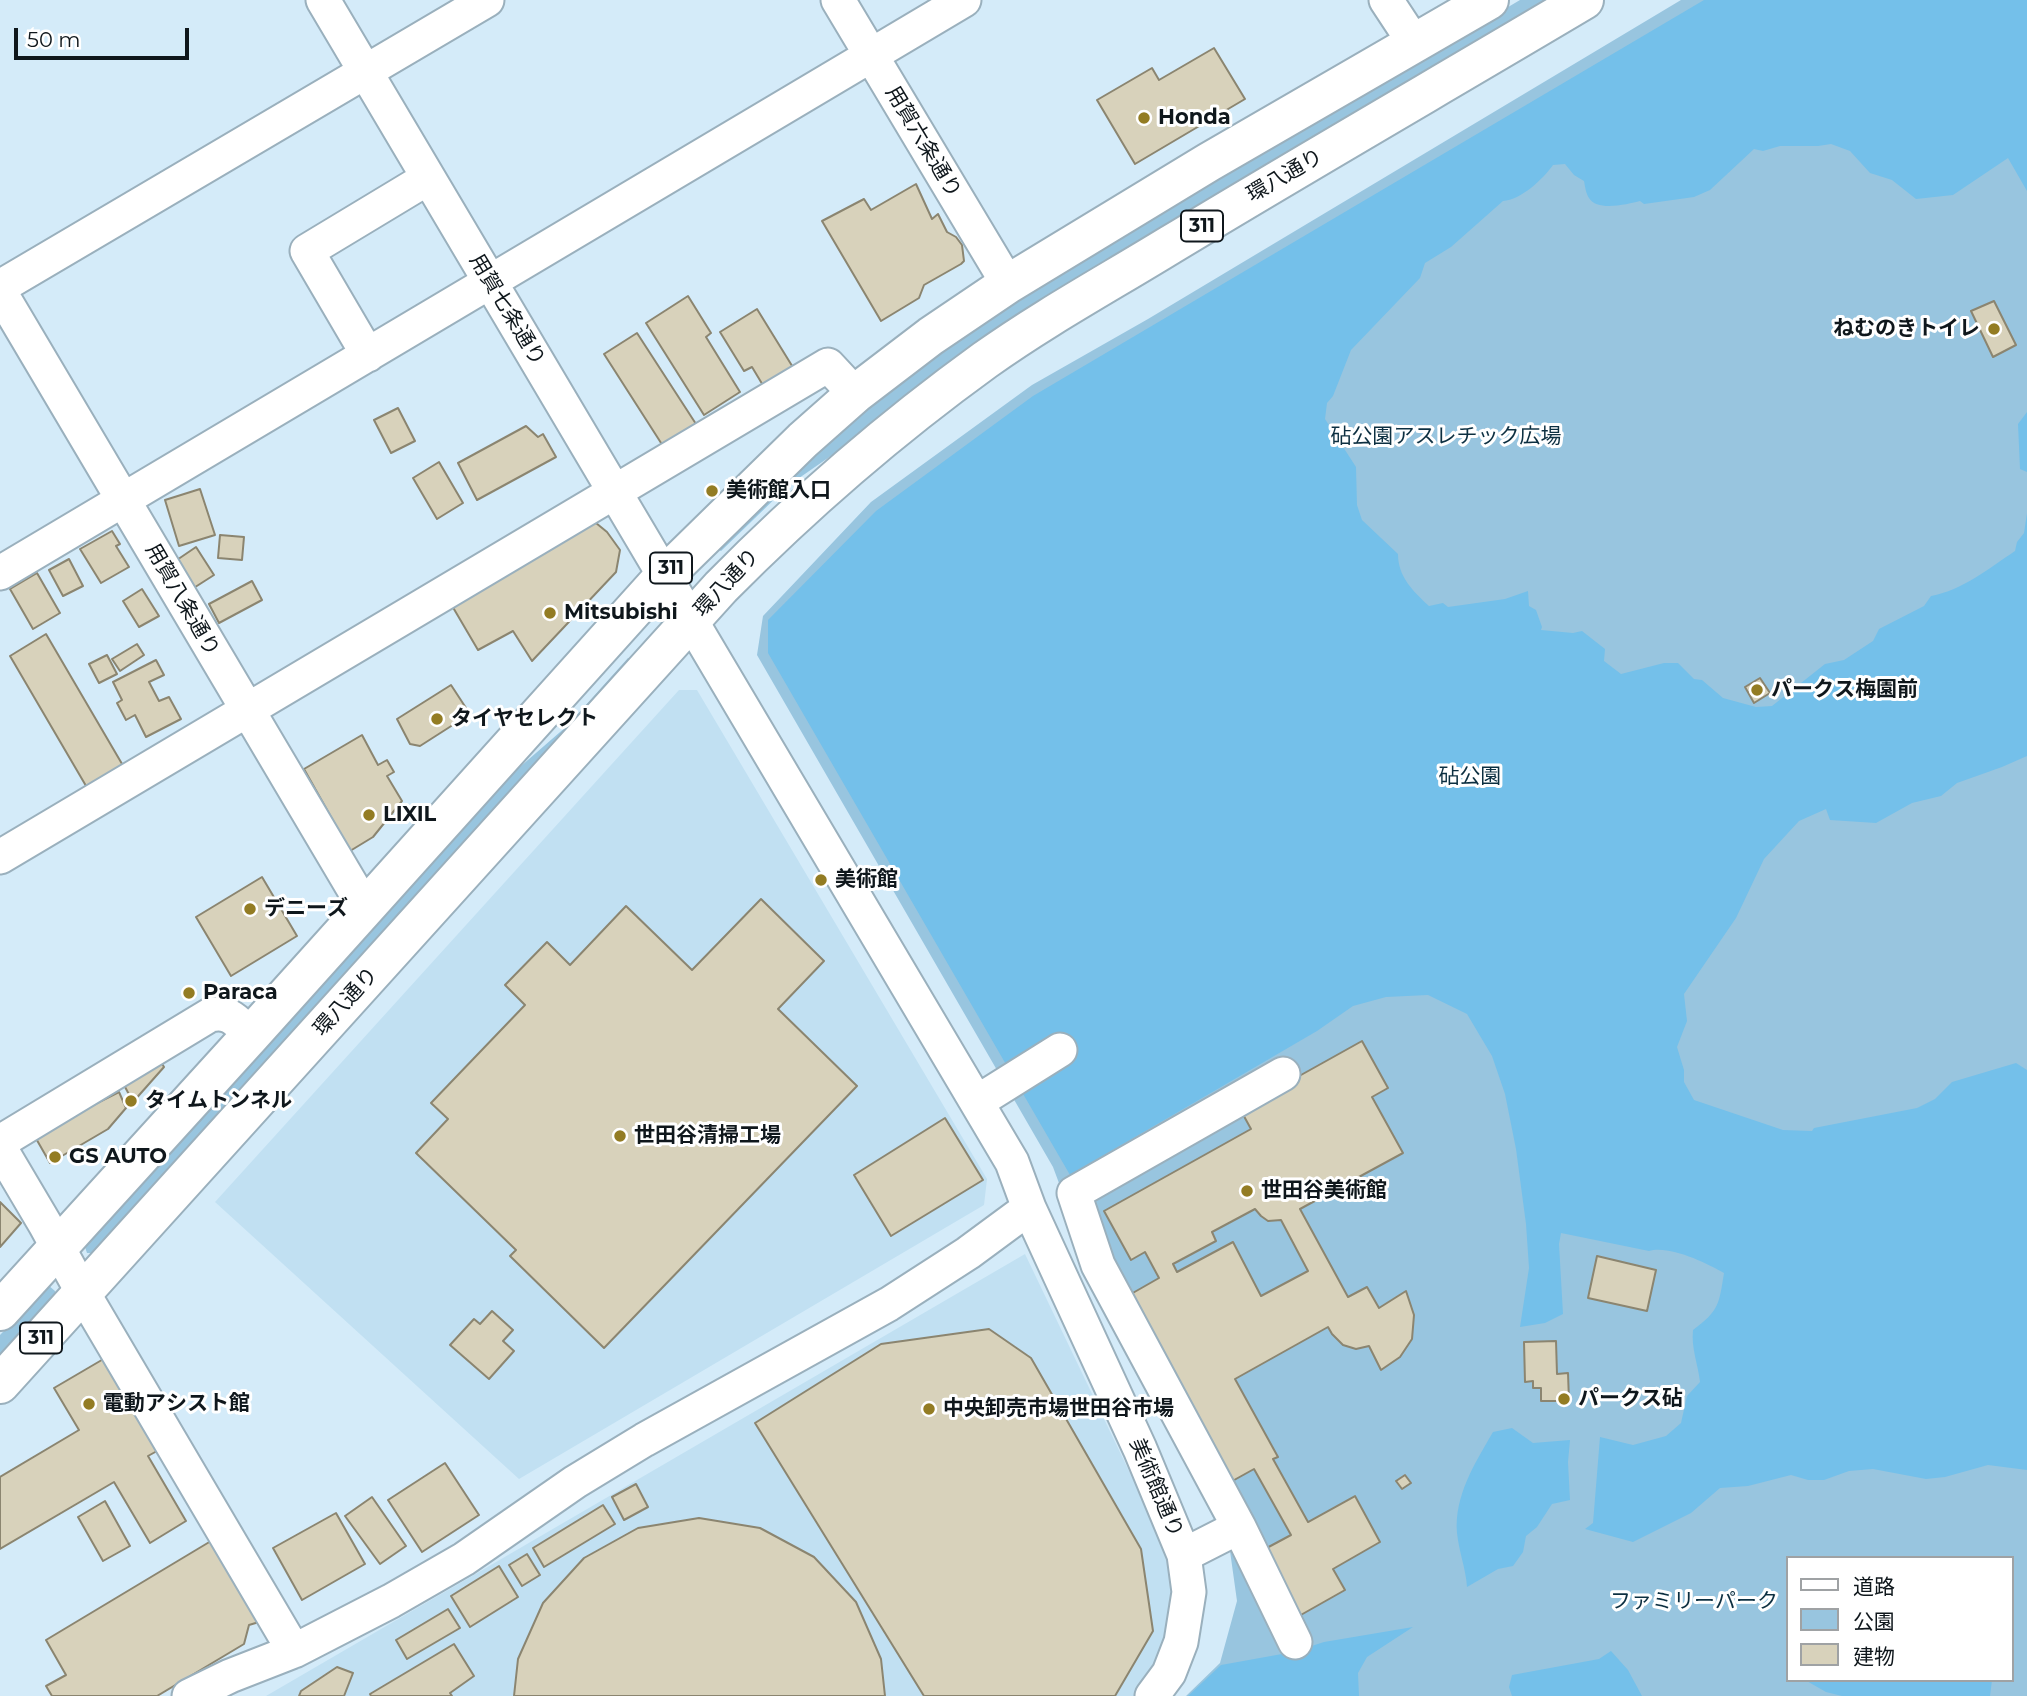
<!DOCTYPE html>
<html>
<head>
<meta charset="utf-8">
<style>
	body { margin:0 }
	#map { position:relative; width:2027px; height:1696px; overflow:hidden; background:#d4ebf9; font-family:Montserrat,"Noto Sans JP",sans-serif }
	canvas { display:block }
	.legend { position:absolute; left:1786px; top:1556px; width:228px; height:126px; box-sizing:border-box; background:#fff; border:2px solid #9fa2a4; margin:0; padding:9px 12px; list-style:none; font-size:21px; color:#0f171c }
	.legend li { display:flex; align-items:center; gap:14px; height:35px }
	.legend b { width:35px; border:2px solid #9fa2a4 }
	.scale { position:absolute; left:14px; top:28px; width:175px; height:32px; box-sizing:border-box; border:4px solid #0f171c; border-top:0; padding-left:9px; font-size:21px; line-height:24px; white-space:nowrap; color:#0f171c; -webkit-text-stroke:5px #fff; paint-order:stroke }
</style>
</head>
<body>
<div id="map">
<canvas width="2027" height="1696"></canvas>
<ul class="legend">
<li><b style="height:9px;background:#fff"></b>道路</li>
<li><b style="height:19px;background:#98c5df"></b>公園</li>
<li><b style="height:19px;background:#d8d2bb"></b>建物</li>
</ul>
<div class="scale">50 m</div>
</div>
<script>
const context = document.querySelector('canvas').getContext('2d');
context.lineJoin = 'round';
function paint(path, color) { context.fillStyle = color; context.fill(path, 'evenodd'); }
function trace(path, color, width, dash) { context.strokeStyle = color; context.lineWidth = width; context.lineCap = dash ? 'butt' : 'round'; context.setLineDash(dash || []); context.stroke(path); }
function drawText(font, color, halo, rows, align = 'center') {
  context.font = font + ' Montserrat,"Noto Sans JP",sans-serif'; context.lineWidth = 6; context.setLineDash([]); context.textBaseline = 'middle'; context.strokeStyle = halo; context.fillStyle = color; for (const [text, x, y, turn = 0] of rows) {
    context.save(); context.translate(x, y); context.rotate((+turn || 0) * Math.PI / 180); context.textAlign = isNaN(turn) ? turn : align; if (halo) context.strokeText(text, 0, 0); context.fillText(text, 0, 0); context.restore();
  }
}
paint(new Path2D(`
	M679,690h18l290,489 -3,26 -465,274 -304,-277z
	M1025,1254l149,311 -1,75 -24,56h-883z`), '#c1e0f2');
paint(new Path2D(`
	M1520,0h32l-688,433 -75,52 -68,66 -6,-4 87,-82 96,-81 101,-72 78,-49z
	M1681,0h346v1696h-841l34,-33 17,-62 -7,-50 -132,-263 -45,-121 -296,-512 6,-39 108,-114 161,-117 116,-66zM1787,1558h224v122h-224z
	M628,658l4,4 -540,591h-5l-2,-6 1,-7 412,-454 69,-60z
	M48,1285l7,6 1,5 -56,63v-24z`), '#98c5df');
paint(new Path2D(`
	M1704,0h323v191l-19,-33 -55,37 -37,4 -24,-19 -22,-7 -20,-22 -19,-7 -13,2h-38l-17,5 -9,-2 -44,41 -16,7 -50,7 -4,-3c-12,3 -43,11 -51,-3 -3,-4 -4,-12 -5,-17l-10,-6 -9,-11 -12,1c-10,14 -32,35 -50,36l-52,46 -26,16 -5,15 -69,72 -18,46 -6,7 -2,16 31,48 1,38 5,15 36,34c0,23 15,37 31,52l14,-3 5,4 57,-8 23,-8 1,15 7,4 6,17 -1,3 32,3 9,-2 23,18 -1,12 17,13 43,-11h14l16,16 8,1 21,18 33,9 16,-1 53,-42 19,-4 29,-19 6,-12 45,-23 7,-10c32,-6 57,-27 84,-45l2,-9 7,-9 3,-20v243l-25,11 -45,16 -16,13 -29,7 -36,20 -46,-3 -4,-11 -27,12 -35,38 -28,59 -52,76 3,27 -10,26 7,23v12l10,18 89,30 29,1 2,-3 103,-20 18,-9 17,-17 64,-19 11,7v400l-39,-5 -43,12 -19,2 -53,-10 -24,2 -25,9h-16l-17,-5 -43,11 -28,2 -29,25 -58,29 -48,-13 8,-6 7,-86 33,8 33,-9 15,-13 6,-27 13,-14c-2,-18 -9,-34 -7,-52 26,-19 26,-26 31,-57 -18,-10 -54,-28 -75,-22l-88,-18 -2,11 4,70 -18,9 -25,4 9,-59 -3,-44 -10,-75 -11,-55 -13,-38 -25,-42 -39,-19 -42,2 -33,9 -36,25 -247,144 -302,-522v-33l108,-109 157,-115z
	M2027,412v60l-7,-3 -2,-45z
	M1512,1428l21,15 37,-3 -2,22 2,38 -18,4 -15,23 -11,9 -3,16 -10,14 -15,3 -31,18c-1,-18 -8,-35 -10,-54 -3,-37 18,-70 36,-101z
	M1413,1627l-46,30 -9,16 1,23h-171l33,-31 72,-13 31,-10z
	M1611,1651l17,19 14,26h-130l-3,-9 3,-12 87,-16z
	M1805,1680h187l-2,16h-148l-16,-4z`), '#74c0ea');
const building = new Path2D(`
	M1214,48l31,51 -110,65 -38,-64 55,-32 7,12z
	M916,184l16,35 6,-5 9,18 9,5 6,8 2,16 -3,3 -37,21 -5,13 -38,23 -59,-100 42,-22 7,11z
	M688,296l23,37 -5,4 34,55 -36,23 -58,-92z
	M1994,301l22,44 -23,12 -22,-46z
	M757,309l37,60 -30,18 -12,-20 -8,4 -24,-39z
	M637,333l59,91 -33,22 -59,-92z
	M398,408l17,33 -24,12 -17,-33z
	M526,426l12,11 5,-3 13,23 -79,43 -19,-37z
	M439,462l24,41 -26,16 -24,-41z
	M200,489l15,46 -36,11 -14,-46z
	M596,523l11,9 13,18 -4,22 -84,89 -19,-30 -35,19 -27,-46 133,-80z
	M112,531l8,13 -4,2 13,21 -28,16 -21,-34z
	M220,535l24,2 -2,23 -24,-2z
	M196,547l18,28 -25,16 -18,-27z
	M69,559l14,27 -20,10 -14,-26z
	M37,573l23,40 -27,16 -23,-40z
	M252,581l10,19 -43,23 -10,-19z
	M142,589l17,27 -20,11 -16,-26z
	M46,634l79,135 -36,22 -79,-135z
	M137,644l7,11 -24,16 -8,-12z
	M107,655l10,19 -18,9 -10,-19z
	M156,660l8,15 -15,7 10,19 10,-4 12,22 -35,18 -11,-22 -9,5 -9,-17 5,-3 -9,-18z
	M1760,678l10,15 -16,10 -9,-16z
	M451,685l19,29 -50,32 -10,-2 -13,-25z
	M362,735l16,30 9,-5 7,12 -7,4 15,25 -29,36 -23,14 -46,-82z
	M262,877l35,59 -66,40 -35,-59z
	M761,899l63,62 -46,48 79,77 -253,262 -94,-92 6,-6 -100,-97 32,-34 -17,-16 94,-98 -20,-20 42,-43 23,23 56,-59 66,64z
	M1362,1041l26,47 -16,9 31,56 -103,56 48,88 19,-10 12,21 27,-17 8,24 -2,24 -12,18 -19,13 -12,-24 -13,3 -13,-4 -11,-11 -4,-7 -93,52 43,78 -5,2 35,63 47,-26 25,46 -47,27 12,21 -46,26 -36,-66 28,-15 -37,-66 -27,15 -103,-186 35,-20 -14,-26 -14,8 -27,-49 147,-82 -11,-20zM1255,1209l6,7 7,5 13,-1 27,51 -47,25 -28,-54 -56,30 -4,-8 43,-23 -4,-9z
	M161,1062l3,5 -31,35 -9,-17z
	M119,1092l7,16 -18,21 -58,34 -16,-28z
	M945,1118l38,62 -92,56 -37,-61z
	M0,1202l21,21 -21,24z
	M1597,1256l59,14 -9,41 -59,-13z
	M492,1311l21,19 -10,11 11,10 -25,28 -39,-34 24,-26 6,5z
	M989,1329l42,29 110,191 12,82 -38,65h-191l-169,-273 126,-79z
	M1556,1341l1,33 11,-1 1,28h-28v-13h-8v-7l-8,1 -1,-40z
	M112,1354l54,92 -18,10 38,65 -36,22 -36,-61 -114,67v-72l79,-47 -25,-42z
	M445,1463l34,52 -57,37 -34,-52z
	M1405,1475l6,8 -9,6 -6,-8z
	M636,1484l12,23 -24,13 -12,-23z
	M372,1497l34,49 -26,18 -35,-48z
	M105,1501l25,45 -27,15 -25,-44z
	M603,1505l12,19 -71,43 -11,-19z
	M336,1513l29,51 -63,36 -29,-52z
	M699,1518l61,10 54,29 42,45 25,57 4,37h-371l4,-37 25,-56 41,-45 54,-30z
	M211,1541l48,81 -10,3 -5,19 -87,52h-105l-6,-10 20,-11 -20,-35z
	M527,1554l13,21 -18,11 -13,-21z
	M499,1566l19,31 -48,30 -19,-31z
	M448,1609l12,19 -53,31 -11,-19z
	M454,1644l20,32 -24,17 2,3h-81l-1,-2z
	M337,1667l16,6 -9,23h-45l2,-5z`);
paint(building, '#d8d2bb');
trace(building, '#8b8570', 2);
const minor = new Path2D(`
	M323,0l689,1162 17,46 111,241 44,106 5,37 -8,50 -12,31 -17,23
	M838,0l170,284
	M1386,0l29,44
	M0,287l487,-287
	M0,292l365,616
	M368,355l-61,-104 121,-73
	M0,573l964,-573
	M0,857l828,-492 27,29
	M1283,1074l-209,119 24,72 141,262 56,115
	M977,1102l83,-52
	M0,1142l210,-127c20,-5 27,7 41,20
	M0,1148l45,76 38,69 211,358
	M1184,1555l55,-28
	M189,1696l41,-20 64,-25 97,-50 73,-42 111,-77 69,-42 245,-136 79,-51 61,-45`);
const major = new Path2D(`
	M0,1311l251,-276 414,-460 138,-135 52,-46 76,-58 77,-52 201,-122 280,-162
	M0,1384l721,-797c82,-83 170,-159 264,-227 59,-42 123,-77 185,-115 137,-83 276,-163 414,-245`);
trace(minor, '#9ab0bd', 37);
trace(major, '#9ab0bd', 42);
trace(minor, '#fff', 33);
trace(major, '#fff', 38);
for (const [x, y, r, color] of [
	[1144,118,7,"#937c23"],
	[1994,329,7,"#937c23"],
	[712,491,7,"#937c23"],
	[550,613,7,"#937c23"],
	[1757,690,7,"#937c23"],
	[437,719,7,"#937c23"],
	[369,815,7,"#937c23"],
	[821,880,7,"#937c23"],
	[250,909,7,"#937c23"],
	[189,993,7,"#937c23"],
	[131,1101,7,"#937c23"],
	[620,1136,7,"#937c23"],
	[55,1157,7,"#937c23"],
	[1247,1191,7,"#937c23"],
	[1564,1399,7,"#937c23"],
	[89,1404,7,"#937c23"],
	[929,1409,7,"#937c23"]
]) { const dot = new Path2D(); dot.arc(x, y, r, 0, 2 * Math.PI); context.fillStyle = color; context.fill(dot); trace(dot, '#fff', 2.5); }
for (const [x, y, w] of [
	[1202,226,42],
	[671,568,42],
	[41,1338,42]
]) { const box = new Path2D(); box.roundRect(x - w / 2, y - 15.5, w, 31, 5); context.fillStyle = '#fff'; context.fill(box); trace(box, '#0f171c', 2); }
drawText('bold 19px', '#0f171c', null, [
	["311",1202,226],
	["311",671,568],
	["311",41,1338]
]);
drawText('bold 21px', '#0f171c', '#fff', [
	["Honda",1158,118],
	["ねむのきトイレ",1980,329,"right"],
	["美術館入口",726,491],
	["Mitsubishi",564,613],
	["パークス梅園前",1771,690],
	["タイヤセレクト",451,719],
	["LIXIL",383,815],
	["美術館",835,880],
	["デニーズ",264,909],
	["Paraca",203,993],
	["タイムトンネル",145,1101],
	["世田谷清掃工場",634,1136],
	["GS AUTO",69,1157],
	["世田谷美術館",1261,1191],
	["パークス砧",1578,1399],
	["電動アシスト館",103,1404],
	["中央卸売市場世田谷市場",943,1409]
], 'left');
drawText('21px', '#0f171c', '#fff', [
	["用賀六条通り",923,142,59],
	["環八通り",1285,176,-30],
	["用賀七条通り",507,310,59],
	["環八通り",727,583,-47],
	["用賀八条通り",182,600,60],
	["環八通り",346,1002,-48],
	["美術館通り",1156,1488,67]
]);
drawText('21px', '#0c2f41', '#fff', [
	["砧公園アスレチック広場",1446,437],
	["砧公園",1470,777],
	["ファミリーパーク",1694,1602]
]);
</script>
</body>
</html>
